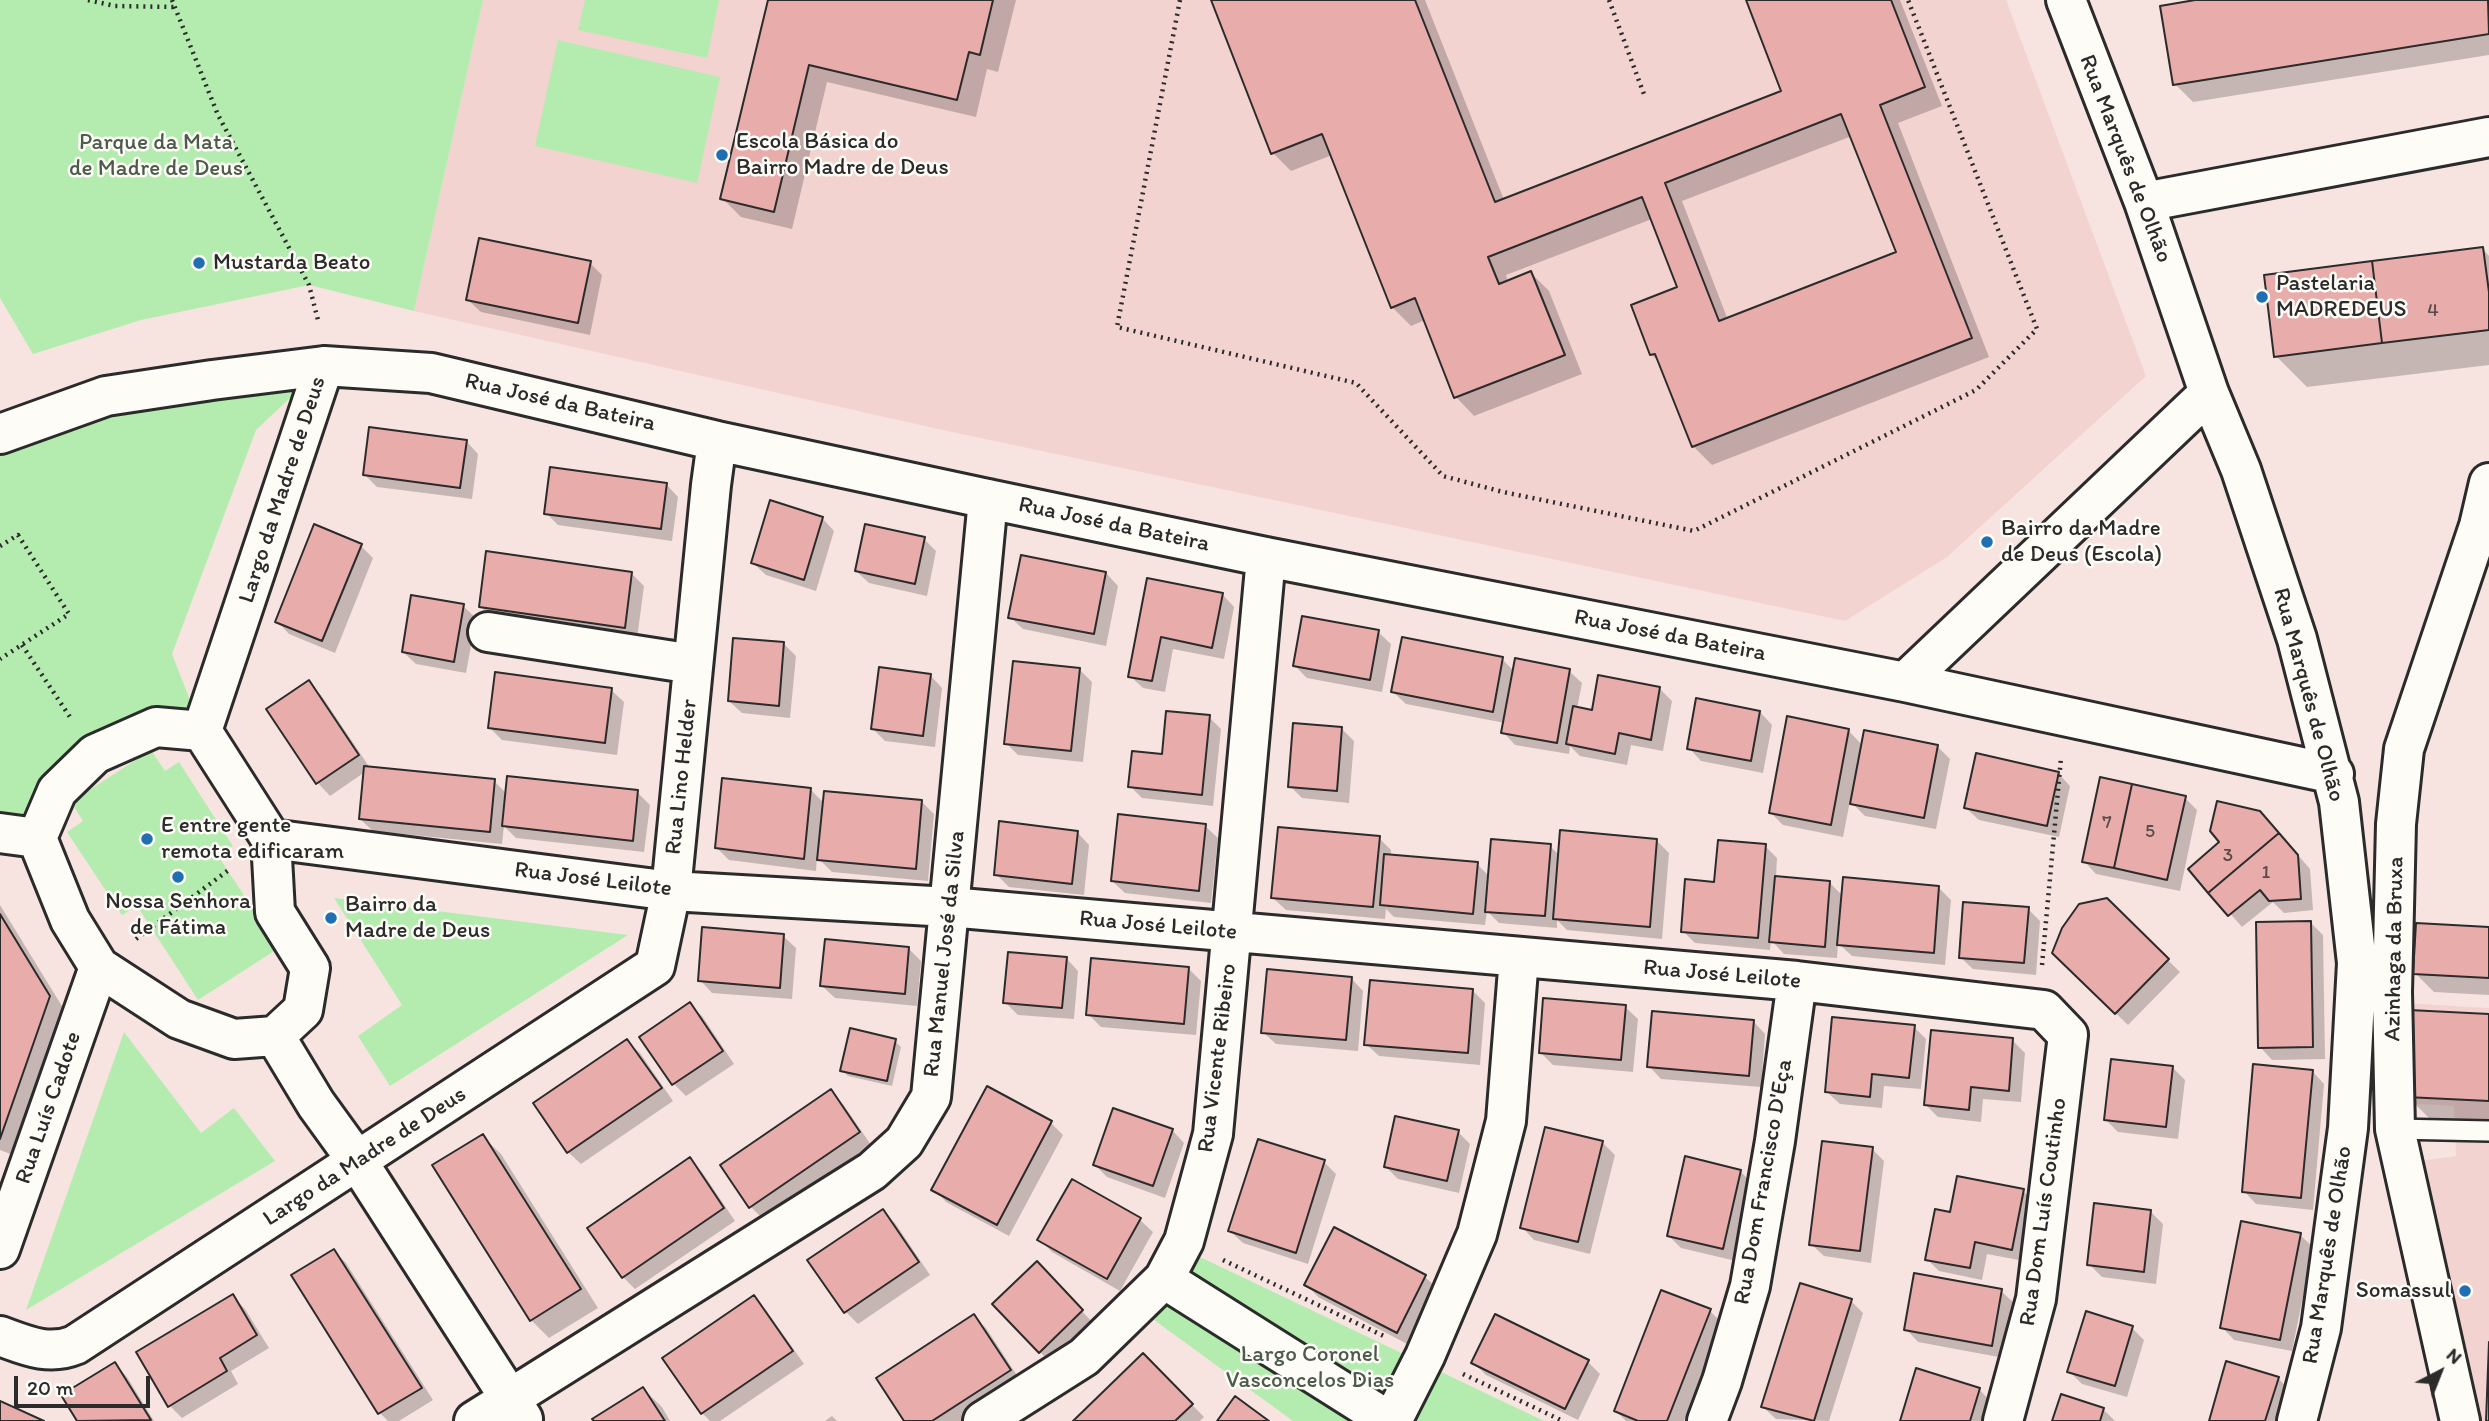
<!DOCTYPE html>
<html>
<head>
<meta charset="utf-8">
<style>
	body { margin:0 }
	#map { position:relative; width:2489px; height:1421px; overflow:hidden; background:#f7e4e0; font-family:Itim,sans-serif }
	canvas { display:block }
	.north { position:absolute; left:2405px; top:1337px; width:70px; height:70px; -webkit-text-stroke:5px #fdfcf7; paint-order:stroke; rotate:42deg; font-size:19px; font-weight:700; line-height:28px; text-align:center; color:#2b2b2b }
	.north::after { content:''; display:block; margin:auto; width:24px; height:32px; background:#2b2b2b; clip-path:polygon(50% 0,100% 100%,50% 72%,0 100%) }
	.scale { position:absolute; left:14px; top:1376px; width:136px; height:32px; box-sizing:border-box; border:4px solid #2b2b2b; border-top:0; padding-left:9px; font-size:21px; line-height:24px; white-space:nowrap; color:#2b2b2b; -webkit-text-stroke:5px #fdfcf7; paint-order:stroke }
</style>
</head>
<body>
<div id="map">
<canvas width="2489" height="1421"></canvas>
<div class="north">N</div>
<div class="scale">20 m</div>
</div>
<script>
const context = document.querySelector('canvas').getContext('2d');
context.lineJoin = 'round';
function paint(path, color) { context.fillStyle = color; context.fill(path, 'evenodd'); }
function trace(path, color, width, dash) { context.strokeStyle = color; context.lineWidth = width; context.lineCap = dash ? 'butt' : 'round'; context.setLineDash(dash || []); context.stroke(path); }
function drawText(font, color, halo, rows, align = 'center') {
  context.font = font + ' Itim,sans-serif'; context.lineWidth = 5; context.setLineDash([]); context.textBaseline = 'middle'; context.strokeStyle = halo; context.fillStyle = color; for (const [text, x, y, turn = 0] of rows) {
    context.save(); context.translate(x, y); context.rotate((+turn || 0) * Math.PI / 180); context.textAlign = isNaN(turn) ? turn : align; if (halo) context.strokeText(text, 0, 0); context.fillText(text, 0, 0); context.restore();
  }
}
paint(new Path2D(`
	M483,0h1523l140,376 -199,181 -102,64 -907,-192 -524,-118z
	M2402,1003l87,5v413h-18l-58,-259 43,-6 -2,-50 -55,-3z`), '#f2d3d0');
paint(new Path2D(`
	M0,0h483l-69,311 -105,-26 -168,35 -108,34 -33,-56z
	M585,0h134l-12,58 -129,-28z
	M558,40l162,37 -23,106 -162,-37z
	M324,366l-68,64 -84,224 30,77 -107,23 -58,84 -37,-5v-394z
	M151,750l14,21 14,-9 54,84 -15,10 61,92 -81,52 -61,-94 -15,9 -55,-83 16,-11 -12,-19z
	M334,898l294,37 -238,151 -32,-50 44,-31z
	M124,1032l77,101 33,-25 41,53 -249,149z
	M1198,1256l346,165h-251l-139,-101z`), '#b4ecaf');
paint(new Path2D(`
	M769,0h247l-18,72 -11,-3 -11,48 -149,-35 -35,147 -51,-12 -19,-19z
	M1213,0h212l79,200 280,-108 -37,-92h153l42,106 -44,17 91,234 -277,108 -19,-19 -32,-82 -10,-10 28,-66 -27,-69 -146,56 2,7 23,-9 18,18 33,83 -108,42 -18,-19 -31,-77 -14,6 -19,-19 -60,-152 -41,16 -18,-18zM1852,136l46,117 -170,67 -46,-119z
	M2206,0h283v55l-296,47 -18,-18z
	M2483,249l6,7v109l-182,22 -31,-31z
	M590,263l12,12 -12,60 -109,-23 -13,-12z
	M466,441l12,13 -6,45 -95,-12 -13,-13z
	M666,484l12,13 -6,44 -114,-16 -12,-12z
	M822,518l12,13 -18,60 -50,-16 -13,-12z
	M924,539l12,12 -9,45 -58,-13 -13,-12z
	M361,546l12,12 -38,95 -46,-19 -12,-13z
	M631,573l13,13 -7,53 -144,-20 -12,-12z
	M1106,573l12,13 -12,60 -83,-17 -13,-12z
	M1149,580l73,14 12,13 -10,52 -51,-10 -8,43 -22,-4 -13,-12z
	M463,606l13,12 -10,55 -50,-9 -13,-12z
	M1378,632l13,12 -9,48 -75,-14 -13,-13z
	M784,644l12,12 -6,62 -48,-5 -13,-12z
	M1502,659l12,12h55l13,12 -5,26 16,3 67,-23 12,12 -9,50 -32,-6 -4,20 -47,-9 -10,-10 -1,8 -54,-9 -12,-13 2,-9 -99,-19 -13,-12z
	M1079,669l13,13 -9,80 -65,-7 -12,-12z
	M930,675l12,13 -7,59 -50,-6 -12,-12z
	M308,682l13,13 49,73 124,13 13,13 130,-2 13,13 -6,47 -128,-14 -12,-12 -2,18 -129,-13 -13,-12 5,-47 -35,24 -12,-13 -50,-74z
	M611,690l13,12 -7,53 -115,-15 -13,-13z
	M1760,712l12,13 -9,48 -62,-12 -12,-13z
	M1209,717l12,12 -8,77 -71,-8 -12,-12z
	M1342,729l12,12 -5,62 -47,-5 -12,-12z
	M1848,730l15,16h74l13,13 -14,70 -71,-13 -15,-15 -7,36 -60,-12 -12,-12z
	M2058,773l12,13 -11,51 -80,-17 -13,-12z
	M811,790l13,13 98,-1 12,12 -6,67 -96,-9 -15,-15 -1,14 -87,-11 -12,-12z
	M2185,798l12,12 -17,81 -84,-17 -12,-13z
	M2272,825l38,44 3,41 -29,3 -11,-11 -31,25 -51,-58z
	M1205,826l13,12 -7,65 -86,-10 -13,-12z
	M1077,832l12,13 -5,50 -75,-8 -13,-13z
	M1379,838l12,12v7l86,7 12,12 61,-30 10,10 96,-16 13,13 -7,86 -95,-9 -10,-10v8l-58,-5 -12,-12 -2,14 -91,-8 -8,-8 -1,10 -99,-9 -13,-12z
	M1765,846l12,12 -1,20 54,5 13,13 95,-9 13,13 -6,65 -93,-9 -14,-13 -1,15 -53,-4 -13,-14 -1,10 -75,-7 -12,-12 33,-47z
	M2106,900l74,72 -52,53 -74,-72z
	M0,905l68,111 -50,141 -18,-7z
	M2028,909l12,12 -4,54 -63,-6 -13,-12z
	M2311,923l12,12 2,124 -53,1 -12,-13z
	M2489,929v66l-55,-3 -19,-19z
	M783,936l13,12 -4,51 -80,-6 -12,-13z
	M908,948l13,13 -4,45 -82,-8 -13,-12z
	M1066,958l12,13 -4,48 -56,-4 -13,-13z
	M1188,968l13,13 -5,54 -95,-8 -13,-13z
	M1351,978l12,13 -5,60 -82,-7 -13,-12z
	M1473,991l12,12 -5,62 -101,-9 -13,-12z
	M689,1004l13,12 32,48 -48,32 -12,-12 -33,-47z
	M1625,1007l13,12 -5,53 -80,-7 -13,-13z
	M2489,1015v108l-58,-3 -23,-23z
	M1753,1021l12,13 -4,53 -100,-8 -12,-13z
	M1914,1027l12,12 -5,50 -37,-3 -2,22 -42,-4 -13,-12z
	M2012,1040l13,13 -4,49 -38,-3 -2,23 -43,-5 -12,-12z
	M627,1041l13,12 33,48 -92,63 -13,-12z
	M895,1041l6,6 -9,39 -44,-10 -6,-6z
	M2173,1068l12,12 -7,59 -60,-7 -12,-12z
	M2312,1071l12,13 -11,126 -57,-6 -12,-13z
	M831,1092l12,12 28,41 -108,74 -12,-12z
	M1051,1123l12,12 -54,101 -63,-34 -12,-13z
	M1172,1130l12,13 -19,55 -58,-21 -12,-12z
	M1458,1132l12,12 -11,49 -61,-14 -12,-12z
	M482,1136l19,18 97,154 -49,30 -18,-18z
	M1603,1143l12,12 -25,99 -56,-14 -12,-13z
	M1872,1149l12,12 -13,102 -47,-7 -13,-12z
	M690,1160l12,12 33,49 -100,68 -12,-12z
	M1324,1162l12,12 -28,90 -65,-21 -13,-12z
	M1740,1171l13,13 -17,77 -55,-13 -13,-13z
	M1072,1181l68,39 13,12 -33,59 -68,-39 -12,-12z
	M2023,1191l12,12 -11,58 -37,-7 -5,26 -43,-9 -12,-12 24,-45z
	M883,1211l12,12 35,52 -72,49 -12,-12 -36,-51z
	M2151,1212l12,12 -7,60 -54,-7 -13,-13z
	M1335,1229l90,48 13,12 -29,56 -91,-48 -12,-13z
	M2300,1235l13,12 -21,104 -58,-11 -12,-13z
	M334,1251l12,12 87,137 -34,21h-11l-8,-8 -86,-137z
	M1049,1276l45,48 -42,40 -12,-12z
	M2001,1291l13,12 -10,55 -86,-16 -12,-13z
	M232,1296l13,13 24,39 -38,23 7,13 -56,34 -12,-12 -32,-53z
	M754,1297l12,13 38,54 -84,57h-10l-8,-8z
	M1851,1301l12,12 -34,108 -53,-2 -13,-12z
	M1710,1311l12,12 -38,98h-58l-10,-10z
	M973,1316l13,12 36,55 -59,38h-57z
	M2132,1328l12,12 -17,57 -45,-13 -13,-13z
	M1143,1355l61,62 -4,4h-125z
	M1473,1362h115l12,12 -22,46 -92,-45z
	M115,1364l12,13 27,44h-75l-16,-25z
	M2278,1378l12,13 -9,30h-70z
	M643,1389l19,18 8,14h-74z
	M1979,1389l12,13 -6,19h-83z
	M2103,1409l12,12h-61z
	M832,1416l5,5h-12z`), '#0003');
const building = new Path2D(`
	M768,0h225l-13,55 -11,-3 -12,48 -148,-35 -35,147 -54,-13z
	M1211,0h204l80,202 286,-111 -35,-91h145l34,87 -45,18 92,233 -280,109 -37,-93 -5,1 -19,-50 46,-18 -35,-90 -154,60 11,27 32,-13 34,84 -111,43 -39,-100 -24,10 -69,-174 -51,20zM1841,114l55,138 -177,69 -54,-138z
	M2195,0h293l1,34 -316,51 -13,-79z
	M479,238l112,23 -13,62 -112,-23z
	M2483,247l6,45v38l-107,13 -10,-82z
	M2372,261l10,82 -108,14 -10,-82z
	M369,427l98,13 -7,48 -97,-13z
	M550,467l117,16 -6,46 -117,-15z
	M770,500l53,17 -19,63 -53,-17z
	M314,524l48,20 -40,97 -47,-19z
	M865,524l60,13 -10,47 -60,-13z
	M486,551l146,21 -7,56 -146,-21z
	M1021,555l85,17 -12,62 -86,-16z
	M1147,578l76,15 -11,55 -51,-11 -9,44 -24,-4z
	M411,595l53,9 -10,58 -52,-10z
	M1302,616l77,14 -9,50 -77,-14z
	M1402,637l101,20 -10,55 -102,-20z
	M733,638l51,4 -5,64 -51,-5z
	M1515,658l55,11 -13,74 -56,-10z
	M1013,661l67,7 -9,83 -67,-7z
	M879,667l52,7 -8,62 -52,-7z
	M495,672l117,16 -7,55 -117,-15z
	M1598,675l62,12 -9,53 -32,-7 -4,21 -49,-10 7,-38 19,4z
	M309,680l50,75 -43,29 -50,-75z
	M1696,698l64,13 -9,50 -64,-12z
	M1166,711l44,4 -8,80 -74,-8 4,-36 30,3z
	M1787,716l62,13 -18,96 -62,-12z
	M1293,723l49,4 -5,64 -49,-4z
	M1864,730l74,15 -14,73 -74,-14z
	M1976,753l83,19 -12,54 -83,-18z
	M364,766l131,13 -5,53 -131,-13z
	M507,776l131,14 -5,51 -131,-15z
	M2100,777l32,7 -18,84 -32,-6z
	M722,778l89,10 -7,71 -89,-11z
	M2132,784l54,12 -19,84 -53,-12z
	M824,791l98,9 -6,69 -99,-9z
	M2217,801l43,10 19,22 -71,60 -20,-24 31,-27 -9,-11z
	M1118,814l88,10 -7,67 -88,-10z
	M999,821l79,10 -6,53 -78,-9z
	M1278,827l102,9 -7,71 -102,-9z
	M1560,830l97,9 -7,88 -97,-8z
	M2279,833l19,22 3,44 -32,2 -9,-11 -32,26 -20,-23z
	M1491,839l60,5 -6,72 -60,-4z
	M1718,840l48,4 -8,94 -77,-6 4,-53 29,3z
	M1384,854l94,8 -5,52 -93,-9z
	M1775,876l55,5 -5,66 -56,-5z
	M1843,877l96,9 -5,67 -97,-8z
	M2107,898l62,61 -54,55 -63,-61 10,-25 17,-24z
	M1963,902l66,5 -5,56 -65,-5z
	M0,914l50,82 -50,143z
	M2311,921l2,126 -55,1 -2,-126z
	M2416,923l73,4v51l-76,-4z
	M702,927l82,7 -4,54 -82,-7z
	M825,939l84,8 -4,47 -85,-8z
	M1008,952l59,5 -5,51 -59,-5z
	M1091,958l98,9 -5,57 -98,-9z
	M1267,969l85,8 -6,63 -85,-7z
	M1370,980l103,9 -5,64 -104,-8z
	M1543,998l83,7 -5,55 -82,-7z
	M690,1002l33,49 -51,34 -33,-48z
	M2409,1010l80,4v87l-83,-4z
	M1652,1011l102,9 -5,56 -102,-9z
	M1832,1017l83,8 -6,53 -37,-4 -2,23 -45,-5z
	M850,1028l46,11 -9,42 -47,-10z
	M1931,1030l82,8 -4,53 -38,-4 -2,23 -45,-5z
	M627,1039l35,49 -95,65 -34,-50z
	M2111,1059l62,7 -7,61 -62,-7z
	M2253,1064l60,6 -12,128 -59,-6z
	M987,1086l65,35 -55,104 -66,-35z
	M831,1089l29,43 -111,76 -29,-43z
	M1113,1108l60,21 -20,57 -60,-21z
	M1395,1116l64,14 -12,51 -63,-14z
	M1545,1127l58,14 -25,101 -58,-14z
	M483,1134l98,155 -51,32 -98,-156z
	M1258,1139l67,21 -29,93 -68,-22z
	M1822,1141l51,6 -13,104 -51,-6z
	M1685,1156l56,14 -18,79 -56,-13z
	M690,1157l34,51 -102,70 -35,-50z
	M1957,1176l67,13 -12,61 -37,-8 -5,26 -45,-8 10,-51 15,3z
	M1072,1179l69,39 -34,61 -70,-39z
	M2094,1203l57,7 -7,62 -57,-7z
	M883,1209l36,53 -75,51 -37,-53z
	M2241,1221l60,12 -21,107 -60,-12z
	M1334,1227l92,48 -29,58 -93,-48z
	M334,1249l88,139 -44,26 -87,-139z
	M1037,1261l46,49 -44,43 -47,-49z
	M1914,1273l88,16 -10,57 -88,-16z
	M1800,1283l52,16 -38,122 -53,-14z
	M1661,1290l50,19 -44,112h-29l-24,-10z
	M233,1294l24,41 -37,23 7,13 -59,36 -32,-55z
	M754,1295l39,56 -92,63 -39,-56z
	M2086,1311l47,15 -18,60 -48,-14z
	M974,1314l37,56 -79,51h-28l-28,-43z
	M1495,1314l94,46 -24,49 -94,-46z
	M2489,1342v79h-3z
	M1143,1353l50,51 -18,17h-102z
	M2226,1361l53,16 -14,44h-56z
	M115,1362l36,58 -74,1 -16,-26z
	M1916,1368l64,20 -10,33h-70z
	M643,1387l22,34h-71l-2,-2z
	M2061,1394l43,14 -4,13h-48z
	M1235,1396l34,25h-52z
	M0,1401l44,20h-44z`);
paint(building, '#e8acab');
trace(building, '#2b2b2b', 2);
const lane = new Path2D(`
	M2395,1129l94,2`);
const street = new Path2D(`
	M2066,0l78,202 65,191 32,77 56,169 42,163 18,161 -9,165 -27,200 -24,93
	M2144,202l345,-65
	M0,434l106,-38 106,-16 112,-14 107,7 286,68 271,58 278,58 639,125 429,92
	M488,632l205,32
	M1905,682l304,-289
	M156,727l46,4 69,108 4,73 35,56 -7,42 -28,26 -41,3 -55,-20 -80,-52 -29,-47 -33,-82 20,-47 38,-37z
	M202,731l122,-365
	M0,833l37,5
	M271,839l400,52 278,16 848,74 247,29 24,25 -32,264 -33,122
	M275,1036l41,68 42,58 165,257
	M0,1249l99,-282
	M1164,1279l225,142
	M0,1336c25,9 48,20 75,9l580,-379 16,-75 40,-406 6,-44
	M474,1421l398,-250 32,-29 27,-45 57,-598
	M983,1421l101,-64 80,-78 20,-38 29,-107 53,-577
	M1392,1421l33,-65 52,-122 29,-113 13,-164
	M1707,1421l15,-40 28,-95 25,-145 22,-160
	M2460,1421l-65,-292 -3,-137 4,-168 8,-75 75,-223 10,-43`);
trace(lane, '#2b2b2b', 24);
trace(street, '#2b2b2b', 44);
trace(new Path2D(`
	M88,0l27,6 59,1
	M172,0l46,115 91,170 10,39
	M1180,0l-63,327 239,56 87,93 60,16 191,39 282,-141 61,-61 -129,-329
	M1609,0l36,97
	M0,546l18,-11 51,79 -69,45
	M22,645l50,75
	M136,939l94,-70
	M2042,965l19,-207
	M1223,1260l163,77
	M1463,1374l100,47`), '#2b2b2b', 4.5, [2, 5]);
trace(lane, '#fdfcf7', 19);
trace(street, '#fdfcf7', 38);
for (const [x, y, r, color] of [
	[722,155,7,"#1f6fb2"],
	[199,263,7,"#1f6fb2"],
	[2262,297,7,"#1f6fb2"],
	[1987,542,7,"#1f6fb2"],
	[147,839,7,"#1f6fb2"],
	[178,877,7,"#1f6fb2"],
	[331,918,7,"#1f6fb2"],
	[2465,1291,7,"#1f6fb2"]
]) { const dot = new Path2D(); dot.arc(x, y, r, 0, 2 * Math.PI); context.fillStyle = color; context.fill(dot); trace(dot, '#fdfcf7', 2.5); }
drawText('19px', '#5a4b4b', null, [
	["4",2433,311],
	["7",2107,823],
	["5",2150,832],
	["3",2228,856],
	["1",2266,873]
]);
drawText('23px', '#2b2b2b', '#fdfcf7', [
	["Escola Básica do",736,142],
	["Bairro Madre de Deus",736,168],
	["Mustarda Beato",213,263],
	["Pastelaria",2276,284],
	["MADREDEUS",2276,310],
	["Bairro da Madre",2001,529],
	["de Deus (Escola)",2001,555],
	["E entre gente",161,826],
	["remota edificaram",161,852],
	["Nossa Senhora",178,902,"center"],
	["de Fátima",178,928,"center"],
	["Bairro da",345,905],
	["Madre de Deus",345,931],
	["Somassul",2451,1291,"right"]
], 'left');
drawText('23px', '#4d5b4c', '#fdfcf7', [
	["Parque da Mata",156,143],
	["de Madre de Deus",156,169],
	["Largo Coronel",1310,1355],
	["Vasconcelos Dias",1310,1381]
]);
drawText('23px', '#2b2b2b', '#fdfcf7', [
	["Rua Marquês de Olhão",2125,159,69],
	["Rua José da Bateira",560,403,13],
	["Largo da Madre de Deus",283,490,-72],
	["Rua José da Bateira",1114,525,12],
	["Rua José da Bateira",1670,636,11],
	["Rua Marquês de Olhão",2308,695,75],
	["Rua Lino Helder",682,777,-84],
	["Rua José Leilote",593,880,7],
	["Rua José Leilote",1158,926,5],
	["Azinhaga da Bruxa",2395,949,-89],
	["Rua Manuel José da Silva",945,954,-84],
	["Rua José Leilote",1722,975,5],
	["Rua Vicente Ribeiro",1218,1058,-83],
	["Rua Luís Cadote",49,1108,-71],
	["Largo da Madre de Deus",365,1157,-33],
	["Rua Dom Francisco D'Eça",1764,1182,-80],
	["Rua Dom Luís Coutinho",2044,1212,-82],
	["Rua Marquês de Olhão",2328,1255,-81]
]);
</script>
</body>
</html>
